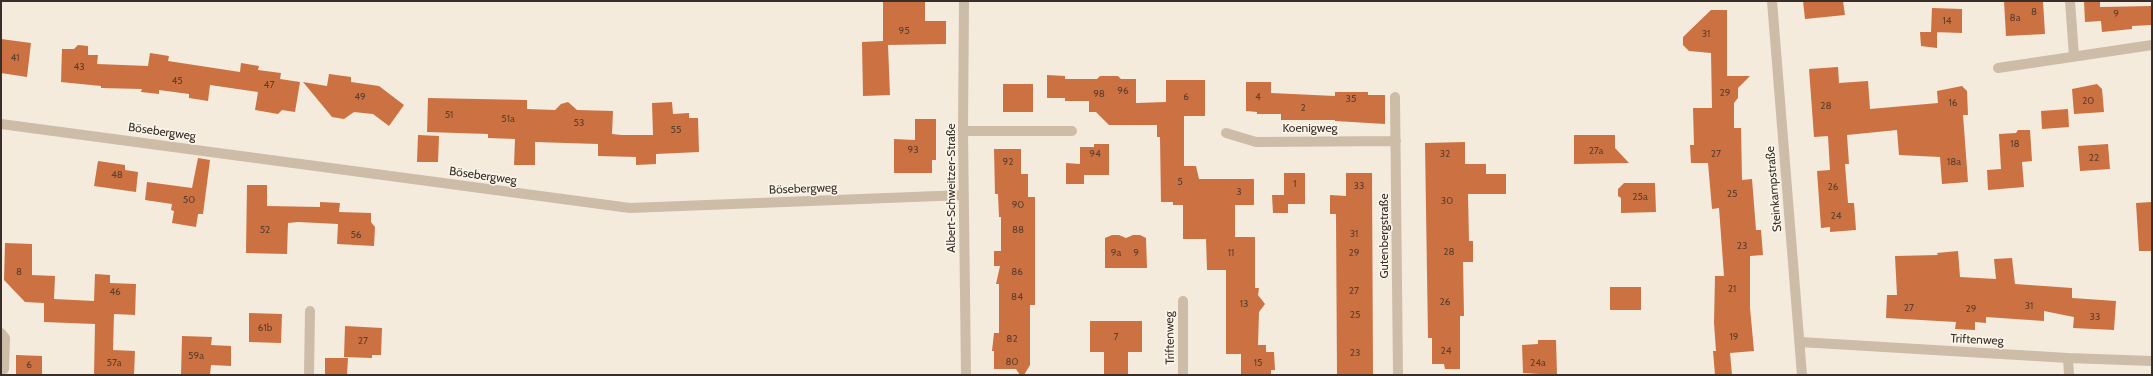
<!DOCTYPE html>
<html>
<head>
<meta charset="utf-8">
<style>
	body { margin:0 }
	#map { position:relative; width:2153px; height:376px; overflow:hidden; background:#f4ebdd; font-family:Cabin,sans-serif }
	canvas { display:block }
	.frame { position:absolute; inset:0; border:2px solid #392f28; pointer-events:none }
</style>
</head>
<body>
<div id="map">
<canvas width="2153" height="376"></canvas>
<div class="frame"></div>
</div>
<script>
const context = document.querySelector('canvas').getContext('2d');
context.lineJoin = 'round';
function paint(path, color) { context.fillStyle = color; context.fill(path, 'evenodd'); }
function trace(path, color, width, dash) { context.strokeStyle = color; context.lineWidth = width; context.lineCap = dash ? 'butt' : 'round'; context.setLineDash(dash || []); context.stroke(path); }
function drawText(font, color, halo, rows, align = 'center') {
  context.font = font + ' Cabin,sans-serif'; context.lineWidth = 3.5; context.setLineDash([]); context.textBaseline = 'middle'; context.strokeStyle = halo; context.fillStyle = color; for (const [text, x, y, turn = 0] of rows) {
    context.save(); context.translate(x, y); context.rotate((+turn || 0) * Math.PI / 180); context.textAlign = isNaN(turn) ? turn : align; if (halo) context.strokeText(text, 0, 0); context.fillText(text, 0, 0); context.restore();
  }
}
paint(new Path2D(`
	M883,1h42v20h21v23l-58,1 2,50 -27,1 -1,-54 21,-1z
	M1803,1h40l2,14 -40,4z
	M2004,1h39l2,33 -39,2z
	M2084,1h16v6l52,-1v19l-20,1v3l-30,3 -1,-11 -16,1z
	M1932,8l30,1v24l-28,-1h3v16l-16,-2 -1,-14h11z
	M1711,10h16v66h23l-12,12v10l-4,5v25h7l1,52 10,-1 4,51h5l2,25 -13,1v52l4,43 -24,2 2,22h-17l-2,-24h3l-2,-28 1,-47h9l-5,-68 -7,1 -4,-46h-17l-1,-18h4l-1,-37h19l-1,-55 -22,-2 -6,-6v-8z
	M1,39l30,4 -4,34 -26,-4z
	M78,45l10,1v9h10l-1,9 51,2 2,-13 19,3 -1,5 72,11 1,-9 18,3 -1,4 23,3 -1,6 20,3 -5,30 -13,-2 -4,4 -23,-4 3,-18 -48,-7 -2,16 -19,-3v-4l-30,-4v4l-18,-2 1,-3 -41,-1v-2l-40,-4 1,-33h12z
	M1838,67l1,16 29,-2 2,28 68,-6 -1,-12 25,-5 5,5 1,24h-5l5,67 -26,2 -2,-27 -41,-2 -2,-25 -50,5 2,29h-4l3,39h6l2,27 -26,2v-5l-9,1 -4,-57 13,-1 -2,-34 -14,1 -5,-68z
	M329,74l22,3v5l28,4 25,19 -15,21 -16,-12 -19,-2 -10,7 -12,-2 -29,-35 24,4z
	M1047,75l18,1v3h32l3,-3h18l3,3h15v24l30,-1v-22h39v36h-21v50h12l3,13h55v26h-19v32h20v51h4l-1,7 7,9 -6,8 -1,33h8v7h8l1,18h-4v5h-30v-21h-15v-84h-19l-1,-31h-23v-34h-10v-3h-12l-1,-65h-3v-12h-48l-13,-13h-7v-11h-24v-3h-18z
	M1246,82h25v11l64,3v-4h33v3h17v29l-50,-3v-1h-54v-6h-24v-2l-11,-1z
	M1003,84h30v28h-30z
	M2097,84l5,5 2,23 -30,2 -2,-25z
	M428,98l99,2v9l28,1 6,-6 7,-2 9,8 36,1 -1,23 9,1h32l-1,-32 20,-1 1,12 16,-1v5h9l1,34 -43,2v10l-20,1v-8l-38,-1v-12l-63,-2v23h-21l1,-26 -27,-1v-4l-61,-2z
	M2068,109l1,18 -27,2 -1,-18z
	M915,119h21v41h-4v13h-38v-34l21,1z
	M2018,130h12l2,31 -10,1 2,25 -36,3 -1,-20 14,-1 -2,-35 17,-1z
	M418,135l21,1 -1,26h-21z
	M1574,135h41v13l14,15 -55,1z
	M1465,142v22h21v10h20v20h-38l1,47h4v21h-10l1,54h-4v53h-15l-1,-5h-12v-26h-4l-3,-195z
	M1094,144h15v31h-25v9h-18v-21l14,1v-17h14z
	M2108,144l2,25 -30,2 -2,-25z
	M994,149h27v25h7v23h7v108h-5v60l-6,10h-4l-4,-6h-22v-18h-2l2,-18h5v-49h-3l4,-18h-6v-15h7v-34h-2l-1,-23h-3z
	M198,158l12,2 -7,54h-5l-2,13 -24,-4 2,-12 -3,-1 1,-6 -27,-4 2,-18 45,6z
	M98,161l27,4v5l13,2 -2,20 -42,-6z
	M1284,173h21v31h-17v9h-15l-1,-18h12z
	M1346,173h26l1,202h-36l-1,-161h-6v-19l16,1z
	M1624,183h31l1,29 -35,1v-15l-3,-2v-7z
	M247,185h20v21l53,1v-5l20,1 -1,9 32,1v9l4,5 -1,19 -37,-2 1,-20 -40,-2 -10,1 -1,31 -41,-1z
	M2152,202v49h-13l-3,-48z
	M1112,235h7l7,3 7,-3h7l6,3 1,30h-42v-30z
	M5,243l27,1v31l23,1 -1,23 40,2 1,-27 15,1v8l26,1 -1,31 -21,-1 -1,36 22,1 -1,24h-40l1,-51 -51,-2v-19l-19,-1 -21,-22z
	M1958,251l2,26 36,2 -2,-20 18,-1 3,26 57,4v10l44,3 -2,29 -41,-2 1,-11 -30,-6v10l-58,-4v6l-11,-1v8l-20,-1 1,-7 -70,-4 1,-23h10l-2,-39 43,-1 -1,-2z
	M1610,287h31v23h-31z
	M249,313l33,1 -1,29 -32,-1z
	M1090,321h52v31h-14v23h-24v-23h-14z
	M345,326l37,2 -1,27h-9v3l-28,-1z
	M182,336l30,1 -1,8 20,1v20l-20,-1 -1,10h-29z
	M1538,340h18l1,35 -34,-2 -1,-28 16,-1z
	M16,355l26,1v19h-26z
	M325,358h23l-1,17h-22z`), '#cc7142');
trace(new Path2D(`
	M964,1l-1,130 3,244
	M1772,1l30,374
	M2070,1l4,55
	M1998,68l154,-23
	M1395,97l3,278
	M1,124l629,84 334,-13
	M963,131h109
	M1226,133l30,9 140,-1
	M1183,301v74
	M1,333l4,5 -1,31
	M1800,342l268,16 84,3
	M2068,358l1,17
	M309,375l1,-64`), '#cdbca8', 10);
drawText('10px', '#5e402e', null, [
	["8",2034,12],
	["9",2116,14],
	["8a",2015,18],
	["14",1947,21],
	["95",904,31],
	["31",1706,34],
	["41",15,58],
	["43",79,67],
	["45",177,81],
	["47",269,85],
	["96",1123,91],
	["29",1725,93],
	["98",1099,94],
	["49",360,97],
	["6",1186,97],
	["4",1258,97],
	["35",1351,99],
	["20",2088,101],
	["16",1953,103],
	["28",1826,106],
	["2",1303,108],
	["51",449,115],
	["51a",508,119],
	["53",579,123],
	["55",676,130],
	["18",2015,144],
	["93",913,150],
	["27a",1596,151],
	["94",1095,154],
	["32",1445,154],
	["27",1716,154],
	["22",2094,158],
	["92",1008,162],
	["18a",1954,162],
	["48",117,175],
	["5",1180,182],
	["1",1295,184],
	["33",1359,186],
	["26",1833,187],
	["3",1239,192],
	["25",1732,194],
	["25a",1640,197],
	["50",189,200],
	["30",1447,201],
	["90",1018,205],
	["24",1836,216],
	["52",265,230],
	["88",1018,230],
	["31",1354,234],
	["56",356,235],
	["23",1742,246],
	["28",1449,252],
	["9a",1116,253],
	["9",1136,253],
	["11",1231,253],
	["29",1354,253],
	["8",19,272],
	["86",1017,272],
	["21",1732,289],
	["27",1354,291],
	["46",115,292],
	["84",1017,297],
	["26",1445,302],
	["13",1244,304],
	["31",2029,306],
	["27",1909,308],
	["29",1971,309],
	["25",1355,315],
	["33",2095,317],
	["61b",265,328],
	["7",1116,337],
	["19",1734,337],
	["82",1012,339],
	["27",363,341],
	["24",1446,351],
	["23",1355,353],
	["59a",196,356],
	["80",1012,362],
	["57a",114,363],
	["15",1258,363],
	["24a",1538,363],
	["6",29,365]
]);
drawText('12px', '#392f28', '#fbf4e9', [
	["Koenigweg",1310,128],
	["Bösebergweg",162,132,8],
	["Bösebergweg",483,176,8],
	["Albert-Schweitzer-Straße",951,188,-90],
	["Bösebergweg",803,189,-2],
	["Steinkampstraße",1774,189,-95],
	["Gutenbergstraße",1384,236,-90],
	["Triftenweg",1170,338,-91],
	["Triftenweg",1977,340,3]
]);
</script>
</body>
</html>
